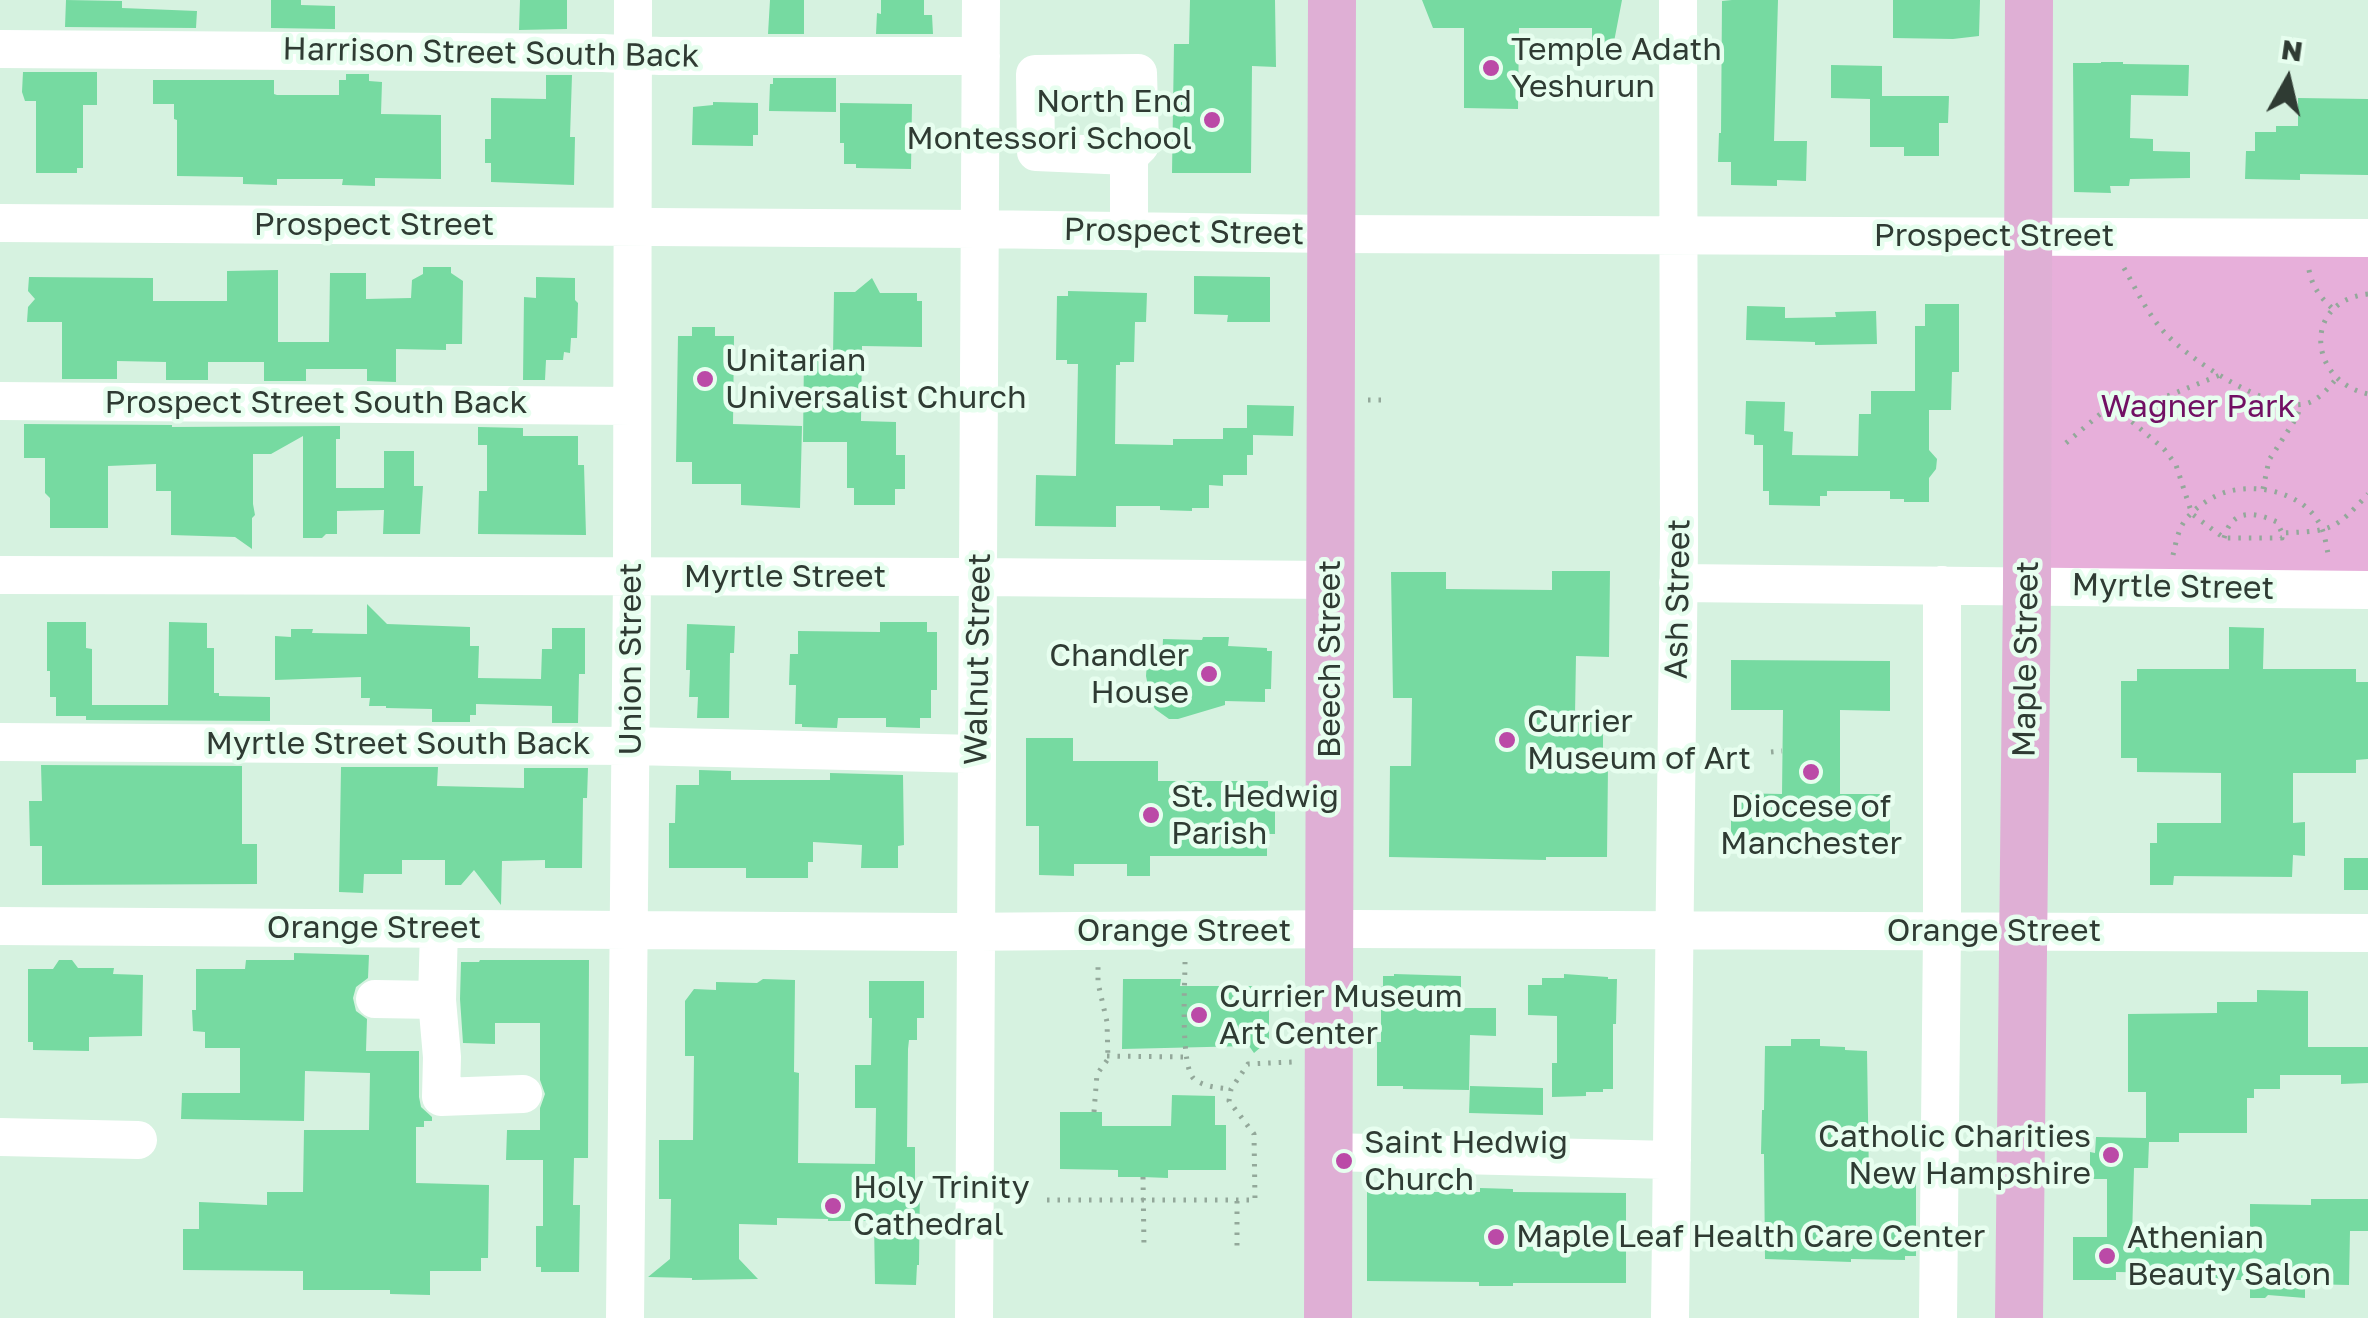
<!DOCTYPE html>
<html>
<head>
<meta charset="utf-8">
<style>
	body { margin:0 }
	#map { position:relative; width:2368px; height:1318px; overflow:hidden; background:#d6f2e0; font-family:"Golos Text",sans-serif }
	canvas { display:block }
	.north { position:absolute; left:2238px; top:30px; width:100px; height:100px; -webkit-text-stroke:8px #e7feef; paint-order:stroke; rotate:8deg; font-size:28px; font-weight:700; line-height:40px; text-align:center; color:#2f3b33 }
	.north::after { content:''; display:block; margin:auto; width:35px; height:45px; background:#2f3b33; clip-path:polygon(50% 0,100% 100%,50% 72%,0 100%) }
</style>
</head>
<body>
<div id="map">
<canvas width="2368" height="1318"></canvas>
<div class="north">N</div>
</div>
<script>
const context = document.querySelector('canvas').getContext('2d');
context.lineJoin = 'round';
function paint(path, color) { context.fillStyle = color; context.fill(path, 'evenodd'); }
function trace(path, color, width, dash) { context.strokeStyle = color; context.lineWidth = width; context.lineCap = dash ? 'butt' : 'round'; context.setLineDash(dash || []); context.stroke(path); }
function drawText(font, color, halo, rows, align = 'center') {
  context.font = font + ' "Golos Text",sans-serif'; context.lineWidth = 9; context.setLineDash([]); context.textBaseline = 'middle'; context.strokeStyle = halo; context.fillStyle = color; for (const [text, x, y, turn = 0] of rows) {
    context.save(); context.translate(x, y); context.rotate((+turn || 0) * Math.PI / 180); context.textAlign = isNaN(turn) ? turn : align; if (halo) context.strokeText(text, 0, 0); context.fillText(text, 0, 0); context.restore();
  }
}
paint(new Path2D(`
	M2029,236l339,2v352l-317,-4z`), '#e7afda');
paint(new Path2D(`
	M66,0l56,1v7l75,3 -1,17 -131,-1z
	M271,0h30v5l34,1v23l-64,-1z
	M520,0h47v29l-48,1z
	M770,0h34v34h-36z
	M881,0h43v15h8l1,19h-57l1,-21 4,1z
	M1190,0h85l1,67 -24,-1 -1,107h-79l2,-129h15z
	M1422,0h200l-9,47h-21v-19h-73l-1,81 -54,-1v-80h-31z
	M1732,0h46l-4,141h33l-1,40 -29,-1v6l-46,-1v-23h-13l1,-29h2l1,-132z
	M1893,0h87l-1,36 -26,3 -60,-1z
	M2101,62h22v2l66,1 -1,31 -57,-1 -1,43 23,1v12l37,1v26l-60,1 -1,7h-19l1,7 -37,-1 -1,-129h28z
	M1831,65l51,1v30h67l-1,27h-9v33h-35v-9h-34v-48l-39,-1z
	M23,72h74v33h-14v63h-6v5h-41v-72h-11l-3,-9z
	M346,74h23v7l13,1 -1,32 60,1v64l-66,-1v8l-33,-1 1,-6h-66v6l-34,-1v-7l-66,-1v-56l-3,-1v-15h-21v-24h121v14l3,1h62v-15h7z
	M546,75h26l-2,62h5l-1,48 -83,-3v-19h-6v-24h6v-41l55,1z
	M773,78h63v34l-67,-1 1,-27h3z
	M2298,98l70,1v76l-68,-1v6l-55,-1 1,-28h9v-19h21v-6h22z
	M713,102l45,1v32h-5v11l-61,-1 1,-38 20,-2z
	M840,103l72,1 -1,65 -55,-1v-4h-12v-21h-4z
	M423,267h28v6l12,8 -1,63h-16v6l-50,-1v33l-29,-1v-12h-61v12h-42v-19h-56v18h-42v-18l-49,-1v18h-55v-57h-35l1,-15 7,-8 -7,-8 1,-14 124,1v23h74v-30l51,-1v72h51l1,-69h36v26l45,-1 1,-18 11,-6z
	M1194,276l76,1v45h-43l1,-7 -34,-1z
	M536,277l39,1v22l3,3 -1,35h-6l-1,15 -6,-1 -1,8h-17l-1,20h-22l1,-83 12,1z
	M872,278l8,15h37v8h5v46l-60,-1 -1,75 35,1v33h9v34h-10v16h-41v-17h-7v-46h-44l1,-87 29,1 1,-64h21z
	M1068,291l79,2 -1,29h-11l-1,40h-14v3h-4l-1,79 58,1v-6h50v-11h24v-23l47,1 -1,30 -40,-1v20h-6v20h-24v11l-14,-1v23h-17v3l-32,-1v-4h-44v21l-81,-1 1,-51 40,1 2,-112h-11v-4h-11l1,-64h11z
	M1925,304h34v68h-7l-1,38h-22v40l8,9 -1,10 -7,9v24h-25v-3h-14v-8h-63v5h-7v10l-51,-1v-14h-6v-46h-9v-10l-9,-1 1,-33 39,1 -1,29 9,1 -1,23 66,1 1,-42h12v-23h44v-65h10z
	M1747,306l38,1v11l51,-1 -1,-5 41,-1 1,33 -62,1v-3l-69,-2z
	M692,327h23v9h19l-1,88 69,2 -2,82 -59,-3v-21h-49v-22h-16l2,-126h14z
	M24,424l148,1v2l168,-1v13h-4v49h48v-37h30v35h9l-3,48h-37l1,-24 -47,1v23h-11l-4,4h-19v-102l-32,18h-18v50l2,11 -3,3v31l-17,-12 -64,-2v-44h-15v-27l-48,2v62h-58v-30l-5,-5v-35h-21z
	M478,427l45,1v8h55v29h6l2,70 -108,-1 1,-43h8v-46h-9z
	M1552,571h58l-1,86 -33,-1 -1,59h28v51h5l-1,91h-61v3l-157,-3 1,-91h21l1,-68h-19l-2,-126h55v17l106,1z
	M367,604l20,20 83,3v19h9l-1,32 63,1 1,-30h10v-21h33v46h-6l-1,49h-26v-17l-76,-2v11h-6v7h-38v-13l-46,-1v-2h-17l1,-8h-9v-21l-86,3v-44l16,1v-8h22l-1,4 55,1z
	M47,622h39v26l6,1v56h76l1,-83 38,1v25h7v45h5v3l51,1v24l-184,-1v-4h-30v-19h-6v-26h-3z
	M880,622h47v10h10v58h-6v28h-11v10l-34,-1v-9h-48l-1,10 -35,-1v-3h-7l1,-39h-7l1,-31h8v-23l82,1z
	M687,624l48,2 -1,27h-4l-1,65h-32l1,-21h-9l1,-27h-4z
	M2229,627l35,1 -1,41h93v13h12v77l-12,1v13h-63v50l12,-1v34l-12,-1 -1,22 -118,-1 -1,9h-23v-42h7v-20h64v-50l-84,-1v-14h-16v-77h16v-12h92z
	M1203,637h26l-1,9 39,2v3h5l-1,38h-6v13l-40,-1v4l-47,14h-9l-14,-10 -4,-8 -5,-25 1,-14 15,1 1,-24 39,1z
	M1731,660l159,1v50l-50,-1v84h50v51l-159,-1v-51l51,1 1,-84h-52z
	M1026,738h47v23h85v20h110v22l7,1v30h-8v22h-117v20h-23v-12h-53v12l-35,-1v-49h-13z
	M41,765l201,1v78h15v40l-215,1v-39h-12l-1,-45h13z
	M341,767h97l-1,19 87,2v-20h64l-1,30h-4l-1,70h-37v-8l-43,1 -1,44 -27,-35 -13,15h-16v-25h-43v14h-38l-1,19 -24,-1z
	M699,770l32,1v9h99v-7l73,2 1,70 -6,1v22h-37l1,-23 -49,-3v20h-5v16h-62v-10h-77v-45h6l1,-38h23z
	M2344,858h24v32h-24z
	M294,953l75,2 -1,23 -12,9 -3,11 3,13 11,8 -1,32h53v46l2,10 11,10v4h-8v6h-8v56l73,2 -1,73h-7v13h-51v24l-40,-1v-4h-87v-19l-120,-1v-41h16v-27l68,3v-13h36l1,-62h65l1,-57 -65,-2 -1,50 -123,-2 1,-26h58v-45h-35v-16l-12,-1 -1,-21h4v-41h49l1,-9h48z
	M59,960h13l6,8h36l-1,6 30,1 -1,61 -53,1v14l-56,-1v-8h-5v-73h25z
	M480,960h109l-1,198h-14l-1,47h7l-1,67h-38v-5h-5v-41h7v-66h-37l1,-30h33v-22l5,-14 -5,-14v-57h-45v21l-32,-1 -3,-44 1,-37h18z
	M1394,974l67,2v32h35v28l-26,-1 -1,55 -66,-1v-3h-26v-44h4v-55l2,-1v-10h11z
	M1564,974l44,3v2h9l-1,45h-3v65h-10v3h-17v4l-34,1v-34h5v-47l-29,-1v-30h14v-7h22z
	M763,979l32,1 -1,92 5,1 -1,90 77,1 1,-56h-21v-43h16l1,-47h-3v-37h55v37h-7v22h-8l-1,9 -1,98h8v36h5l-1,82h-2l-1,20 -41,-1 -1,-63h-46v-2l-51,-1v7l-38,-1v35l19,20 -66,1v-2l-44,-1 22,-18 1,-60h-12v-59h34l1,-84h-9v-55l9,-12 22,1v-8l41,1z
	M1123,979h58l-1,7h89v60l-8,1 -7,6 -5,-7 -127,3z
	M2257,990l51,1v56h60v36l-27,1v-9h-61v14h-26v9h-7v35h-68v9h-30l-1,26h-14l-2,69h10v13l108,-1v-45l61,1v-6h57v32h-18l-1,54 -44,-1v14l-37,-3 -3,3h-15v-18h-70v-7l-64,-1v8h-43v-43h34v-58h-17v-27l5,1 1,-16 50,1v-46h-18v-78l89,-1v-11h40z
	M1791,1039h29v7l25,1v3l22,1 2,129h47v76h-11v4l-54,-1v3l-86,-3 -1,-105h-3l1,-44h2l1,-64h26z
	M1470,1086l73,2v27l-74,-2z
	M1172,1095l43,1v29h11v45h-58v8l-25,-1h-25v-7l-58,-1v-57h42v14h69z
	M1480,1188l33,1v3l113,1v90h-113v3h-34v-4l-112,-1v-89h113z`), '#76daa1');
trace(new Path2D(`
	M2124,268c13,23 24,47 42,66 24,26 106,81 142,69 12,-4 21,-16 29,-25
	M2309,270c3,17 12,28 24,39
	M2368,294c-66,7 -60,87 0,100
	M1368,400h18
	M2116,408l48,41 12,16 16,49 32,24h58v-5c49,-2 52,-2 86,-39
	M2066,443l39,-33 50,-9 65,-26
	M2263,489l6,-29 28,-43 4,-13
	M2224,538c8,-29 29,-27 53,-16l5,11
	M2173,555c3,-12 5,-27 14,-37 9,-11 25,-22 39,-26 31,-9 74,0 92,29 7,10 8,25 11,37
	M1723,752l11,1
	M1771,752l11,-1
	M1185,962c0,22 -5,104 9,117 10,8 25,9 37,10
	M1107,1056l77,1
	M1094,1112l3,-38 11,-15 -1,-37 -9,-39v-19
	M1143,1177l1,71
	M1047,1200h208l-1,-66 -25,-33 2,-12 17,-25 44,-2
	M1237,1201v48`), '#93a89a', 5, [2.5, 8]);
trace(new Path2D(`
	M0,49l603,4 57,3h321
	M0,223l978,6 353,5 1037,4
	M1129,231v-75l11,-11 -2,-72 -103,1 1,78 93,4
	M0,401l632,5
	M0,575l978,2 352,3
	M1678,583l690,7
	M0,742l630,4 347,8
	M0,926l945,6 408,-3 1015,4
	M439,929l-2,71 5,57 -1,40 82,-3
	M375,999l62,1
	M0,1137l138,3
	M1328,1152l344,8
	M625,1318l7,-741 1,-577
	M974,1318l7,-1318
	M1670,1318l9,-774 -1,-544
	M1938,1318l4,-386v-347`), '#fff', 38);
trace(new Path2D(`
	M1328,1318l4,-1318
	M2019,1318l8,-732 2,-586`), '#dfafd5', 48);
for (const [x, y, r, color] of [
	[1491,68,10,"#bb4aa7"],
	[1212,120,10,"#bb4aa7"],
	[705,379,10,"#bb4aa7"],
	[1209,674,10,"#bb4aa7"],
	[1507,740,10,"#bb4aa7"],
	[1811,772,10,"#bb4aa7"],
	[1151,815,10,"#bb4aa7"],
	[1199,1015,10,"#bb4aa7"],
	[2111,1155,10,"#bb4aa7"],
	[1344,1161,10,"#bb4aa7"],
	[833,1206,10,"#bb4aa7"],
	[1496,1237,10,"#bb4aa7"],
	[2107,1256,10,"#bb4aa7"]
]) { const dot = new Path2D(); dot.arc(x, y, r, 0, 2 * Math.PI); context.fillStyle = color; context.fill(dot); trace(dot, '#e7feef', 4); }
drawText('32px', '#2f3b33', '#e7feef', [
	["Temple Adath",1511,50],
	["Yeshurun",1511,87],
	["North End",1192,102,"right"],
	["Montessori School",1192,139,"right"],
	["Unitarian",725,361],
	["Universalist Church",725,398],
	["Chandler",1189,656,"right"],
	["House",1189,693,"right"],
	["Currier",1527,722],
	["Museum of Art",1527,759],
	["St. Hedwig",1171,797],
	["Parish",1171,834],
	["Diocese of",1811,807,"center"],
	["Manchester",1811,844,"center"],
	["Currier Museum",1219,997],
	["Art Center",1219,1034],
	["Catholic Charities",2091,1137,"right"],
	["New Hampshire",2091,1174,"right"],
	["Saint Hedwig",1364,1143],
	["Church",1364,1180],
	["Holy Trinity",853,1188],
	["Cathedral",853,1225],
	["Maple Leaf Health Care Center",1516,1237],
	["Athenian",2127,1238],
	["Beauty Salon",2127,1275]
], 'left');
drawText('32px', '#2f3b33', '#e7feef', [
	["Harrison Street South Back",491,53,1],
	["Prospect Street",374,225],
	["Prospect Street",1184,232,1],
	["Prospect Street",1994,236],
	["Prospect Street South Back",316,403],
	["Myrtle Street",785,577],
	["Myrtle Street",2173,587,1],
	["Ash Street",1678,599,-89],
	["Union Street",631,659,-90],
	["Walnut Street",978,659,-89],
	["Beech Street",1330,659,-90],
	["Maple Street",2026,659,-89],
	["Myrtle Street South Back",398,744],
	["Orange Street",374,928],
	["Orange Street",1184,931],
	["Orange Street",1994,931]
]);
drawText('32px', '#711063', '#e7feef', [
	["Wagner Park",2198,407]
]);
</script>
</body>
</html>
